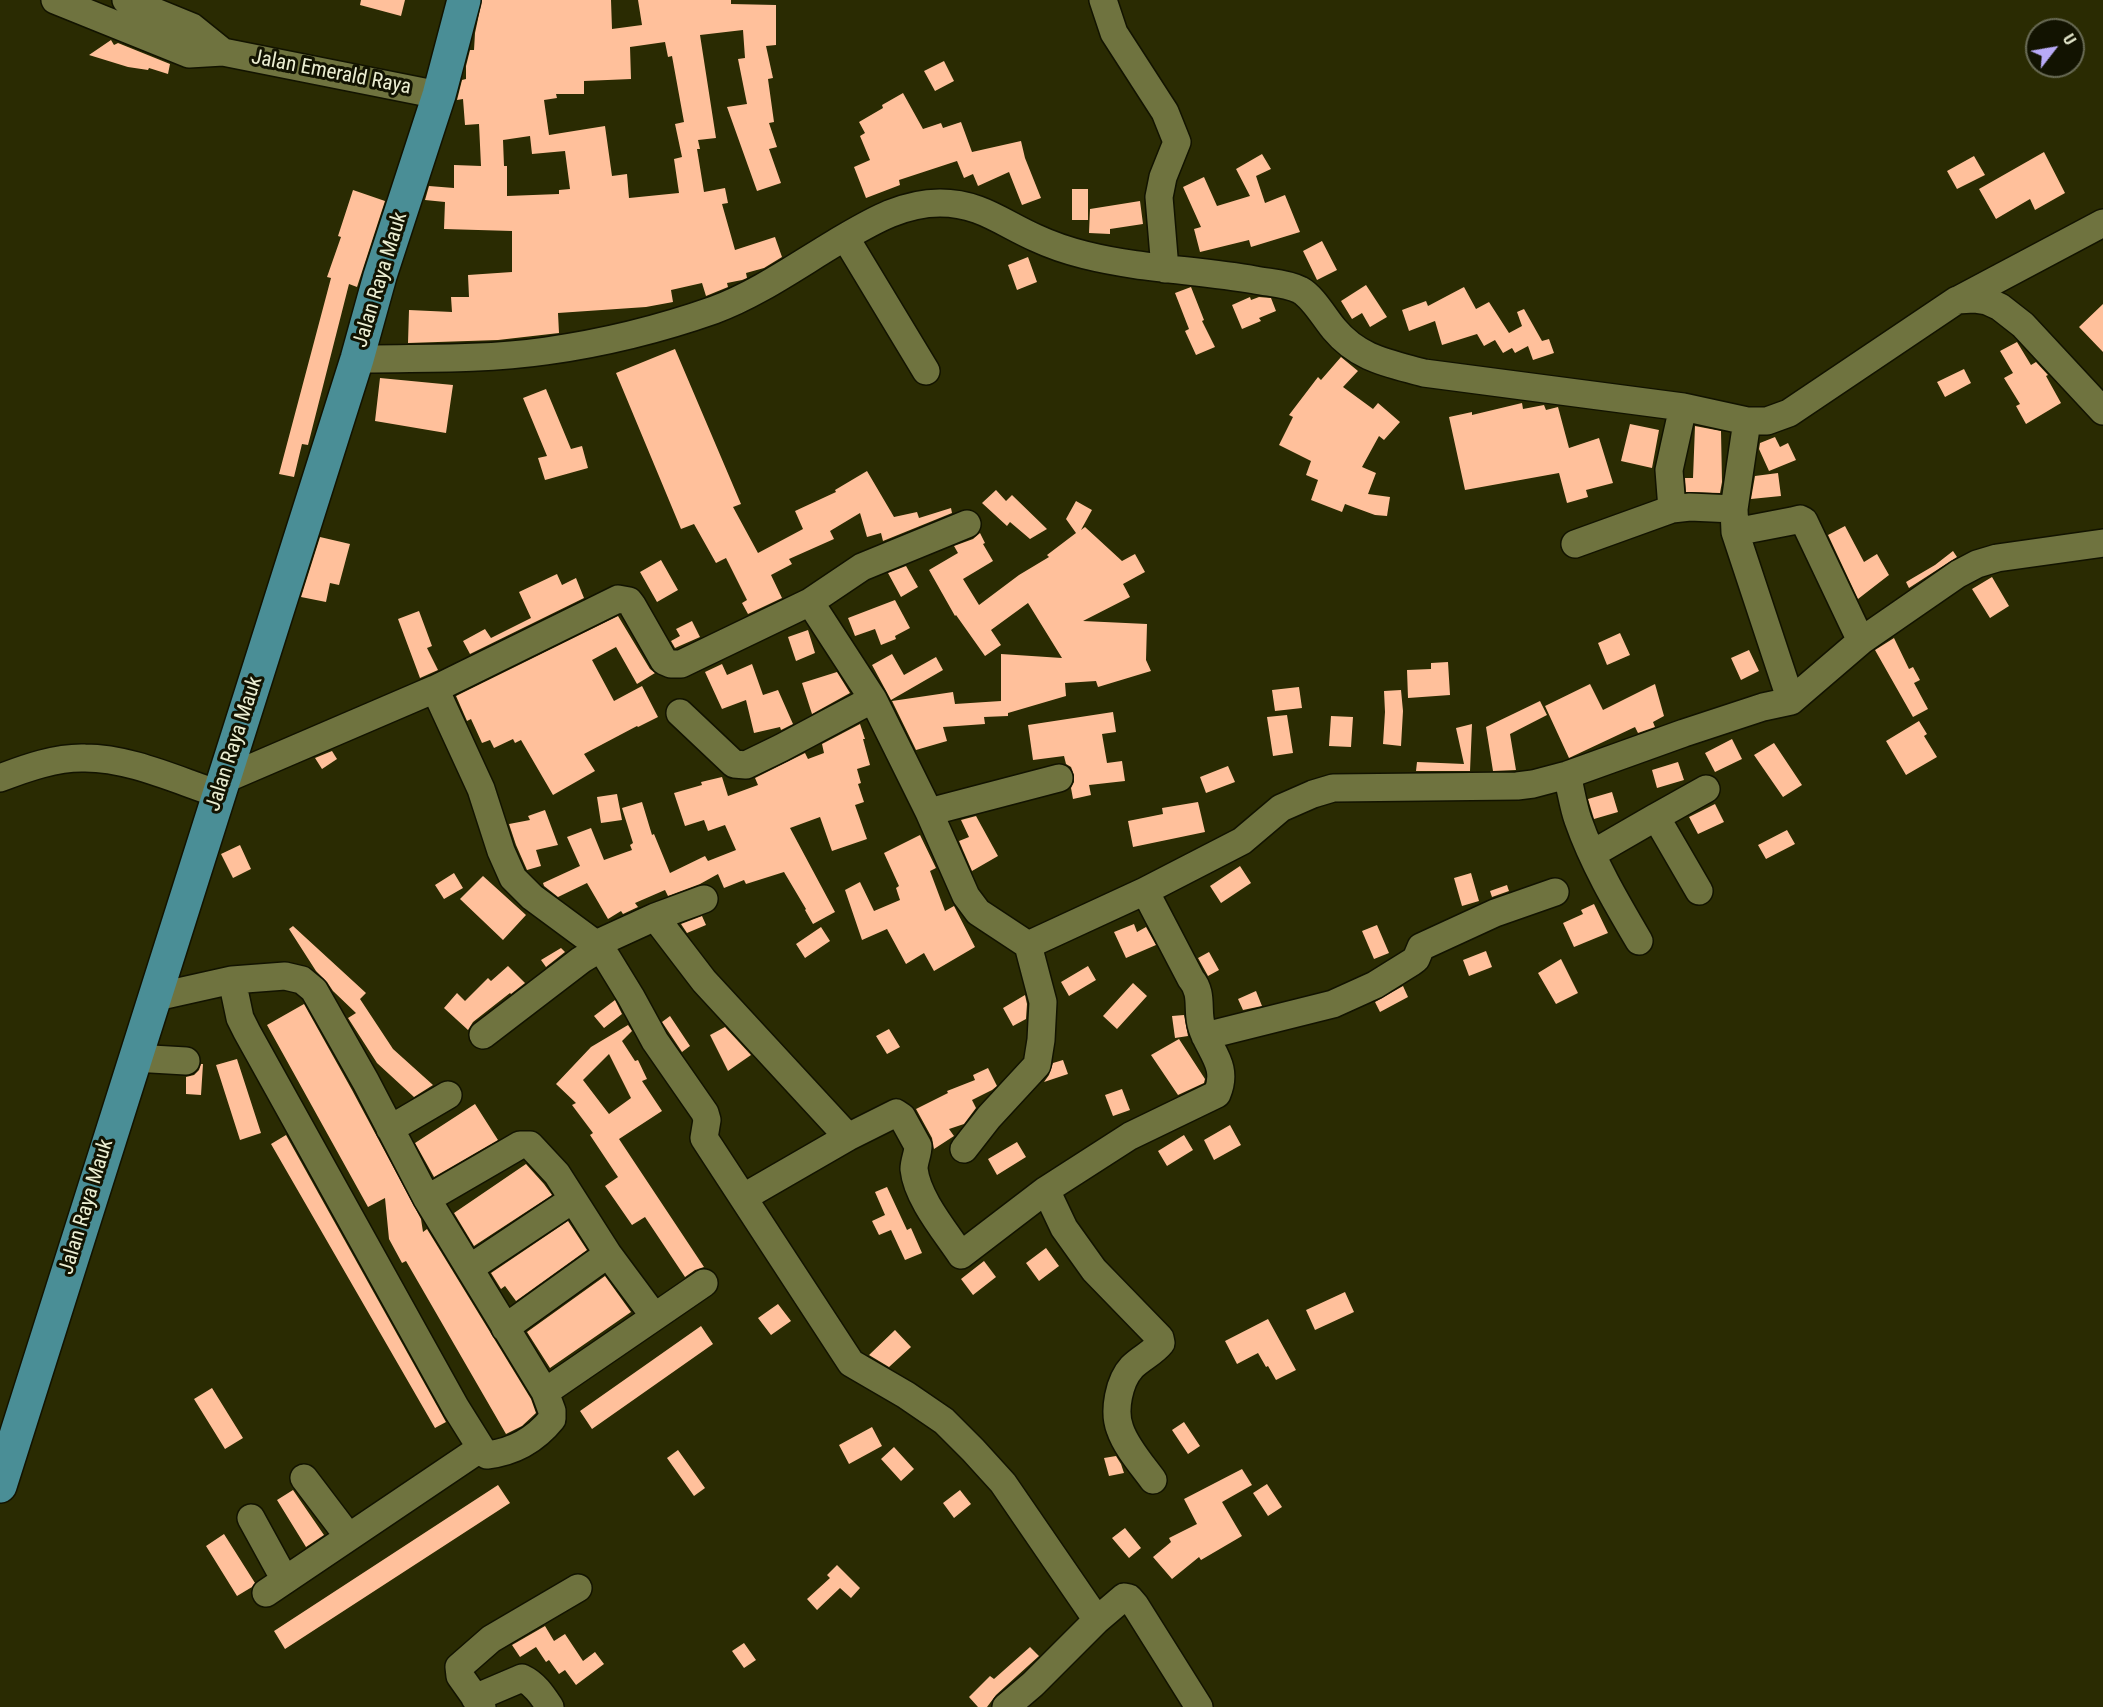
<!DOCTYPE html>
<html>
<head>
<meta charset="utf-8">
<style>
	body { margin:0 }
	#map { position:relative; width:2103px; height:1707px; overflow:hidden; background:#2a2b02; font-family:"Roboto Condensed",sans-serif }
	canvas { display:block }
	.north { position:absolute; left:2025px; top:18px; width:60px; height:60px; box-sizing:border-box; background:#121301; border:2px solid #696b55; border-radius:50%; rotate:59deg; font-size:16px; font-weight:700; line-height:24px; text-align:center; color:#ebeed2 }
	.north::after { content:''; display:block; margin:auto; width:21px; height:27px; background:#b9abf7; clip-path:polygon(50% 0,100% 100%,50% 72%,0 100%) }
</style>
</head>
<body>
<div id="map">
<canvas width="2103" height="1707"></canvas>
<div class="north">U</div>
</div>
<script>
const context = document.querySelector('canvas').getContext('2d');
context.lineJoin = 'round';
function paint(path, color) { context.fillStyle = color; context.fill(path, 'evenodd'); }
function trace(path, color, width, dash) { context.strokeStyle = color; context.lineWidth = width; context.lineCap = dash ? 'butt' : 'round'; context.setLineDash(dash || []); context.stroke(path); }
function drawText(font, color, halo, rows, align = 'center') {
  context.font = font + ' "Roboto Condensed",sans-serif'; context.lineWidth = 6; context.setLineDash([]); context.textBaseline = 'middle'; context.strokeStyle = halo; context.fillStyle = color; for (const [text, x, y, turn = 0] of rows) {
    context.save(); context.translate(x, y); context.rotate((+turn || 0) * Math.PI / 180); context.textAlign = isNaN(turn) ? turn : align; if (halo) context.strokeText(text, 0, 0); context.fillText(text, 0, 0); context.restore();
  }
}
paint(new Path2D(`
	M361,0h44l-4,16 -41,-11z
	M482,0h129l1,29 30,-4 -4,-25h93v4l45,1v40l-10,1 7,32 -5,1 6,43 -5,1 8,24 -8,2 12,34 -24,8 -30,-84 20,-3 -9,-45 7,-1 -2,-28 -43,5 16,103 -18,2 2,9h-3l7,43 21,-4 3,15 -6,1 13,46 40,-13 7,20 -18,11 -18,5 1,5 -5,2 -15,3 1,4 -22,9 -4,-13 -31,7 2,12 -27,5 -88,6 1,20 -61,7 -90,3 1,-33 43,2 -1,-15h18l-1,-22 44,-3v-41l-68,-2 1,-27 -20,-2 4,-14 25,2v-23l27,1 -2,-42 -14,1 -2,-26 -6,1 5,-20 4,-1v-13l4,-16h4l1,-17zM665,42l3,15 4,-1 12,66 -9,2 7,33 -8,2 5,34 -50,5 -2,-24 -15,2 -7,-50 -56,9 -5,-35 13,-2 -1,-4h28v-13l47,-2 -1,-32zM530,136l2,18 33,-3 5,38 -11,1v4l-52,2v-30h-3l-1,-26z
	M111,40l3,5 4,-2 52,21 -2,10 -19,-6 -1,2 -20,-3 -39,-12z
	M944,61l10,20 -19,10 -11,-20z
	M903,93l20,36 18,-6 2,5 18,-6 11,30 49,-11 4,17 16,40 -19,7 -13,-33 -31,14 -5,-12 -9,4 -7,-17 -58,19 1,5 -34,13 -12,-31 16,-7 -10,-24 5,-3 -6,-11 24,-14 -1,-3z
	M2044,152l21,41 -30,17 -5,-11 -34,20 -17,-30z
	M1262,154l9,15 -15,7 9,27 20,-8 15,37 -49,15 -2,-7 -49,12 -6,-23 7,-2 -18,-40 21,-10 13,29 33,-10 -14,-27z
	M1974,156l11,19 -28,14 -10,-18z
	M1072,189h16v31h-16z
	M353,190l32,11 -28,86 -8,-3 -41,161 -6,-1 -8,33 -15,-3 52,-196 -4,-1 14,-40 -3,-1z
	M1140,201l3,23 -33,5v5l-21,-1 1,-24z
	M1322,241l15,29 -20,10 -14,-29z
	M1028,257l9,25 -20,8 -9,-25z
	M1366,285l21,32 -17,10 -8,-14 -10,6 -11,-18z
	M1191,287l13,33 -2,1 13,26 -19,8 -11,-24 4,-2 -14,-36z
	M1464,287l12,22 13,-7 20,31 13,-7 -5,-14 7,-3 18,32 7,-2 5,14 -21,7 -5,-14 -13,7 -3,-5 -9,5 -8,-13 -11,6 -7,-12 -35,11 -7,-24 -26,10 -7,-21 24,-9 2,5z
	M1250,297l1,3 8,-3 12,1 5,13 -17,7 2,3 -19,8 -10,-24z
	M2103,304v48l-24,-25z
	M2017,342l14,23 5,-3 12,13 -2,1 15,27 -35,21 -10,-18 4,-2 -16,-26 9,-5 -13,-22z
	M675,349l66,155 -8,3 25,46 45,-24 -8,-18 41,-19 -1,-2 32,-19 27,46 23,-5 2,6 32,-10 1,5 -69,28 -2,-8 -14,4 -7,-24 -30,18 4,8 -45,20 3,5 -21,11 11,23 -34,16 -6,-11 5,-3 -21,-42 -10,5 -22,-39 -13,5 -65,-156z
	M1341,357l17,14 -15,16 30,22 5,-6 22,19 -16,18 -5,-4 -17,31 14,6 -8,21 22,3 -3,19 -12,-1 -30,-11 -3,8 -31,-12 7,-20 -12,-5 5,-14 -32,-16 14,-28 -4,-2 29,-38 3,3z
	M1964,369l7,14 -26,14 -8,-15z
	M380,378l73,7 -7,48 -71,-12z
	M546,389l25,60 11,-3 6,22 -43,12 -7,-22 9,-2 -24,-58z
	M1522,403l1,6 21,-4 2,5 12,-3 11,41 30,-10 14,45 -27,7 2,7 -21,6 -8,-30 -94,17 -16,-73 23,-5v3z
	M1630,424l29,6 -7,38 -31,-7z
	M1695,426l26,5 1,51 -2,11 -34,-1 -1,-14h8z
	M1775,437l5,10 8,-4 8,17 -27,11 -10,-22 1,-6z
	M1778,473l3,23 -30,3 4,-23z
	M996,490l10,11 6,-6 35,34 -17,10 -20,-17 -3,4 -25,-23z
	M1076,501l16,9 -11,20 4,-3 37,34 13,-7 10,18 -22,12 7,13 -47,24 64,3 -1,36 5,11 -53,16 -2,-6 -31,2 1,13 -58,17v3l-24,1 1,7 -42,3 4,14 -31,9 -24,-49 61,-9 2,12 46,-3v-47l61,4 -34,-55 -37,27 10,15 -16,11 -29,-41 -1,1 -26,-46 29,-17 -4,-7 19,-7 7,-6 5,10 -2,1 10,17 -30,18 16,26 40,-30 30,-18 -2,-2 29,-22 -10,-14z
	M1845,526l19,36 13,-8 12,21 -31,24 -30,-64z
	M320,537l30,7 -11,41 -9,-2 -4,19 -25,-5z
	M1953,551l4,6 -48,31 -3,-6 29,-17z
	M661,560l17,30 -21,12 -17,-30z
	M906,566l12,21 -17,10 -13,-24z
	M557,574l5,11 14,-7 8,20 -114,56 -7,-13 22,-12 6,9 40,-20 -12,-26z
	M1992,577l17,29 -19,12 -18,-29z
	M895,600l15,28 -15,8 1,3 -15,6 -6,-16 -20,7 -7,-18z
	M419,611l13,35 -5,2 11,22 -18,8 -22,-59z
	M618,616l32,53 5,4 -18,11 -21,-37 -24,13 22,41 28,-15 16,31 -20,10 -1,-1 -53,28 11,17 -42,24 -32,-55 -6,3 -2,-4 -19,9 -4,-8 -8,3 -11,-24 -4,2 -11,-25z
	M692,621l8,16 -25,11 -4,-7 9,-5 -4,-7z
	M808,630l7,23 -19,8 -8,-24z
	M1620,633l10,22 -23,10 -9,-22z
	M1894,638l15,31 4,-2 7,13 -6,3 14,26 -15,8 -38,-67z
	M1749,650l10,21 -18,9 -10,-22z
	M892,654l12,21 32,-18 7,13 -52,30 -19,-35z
	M1448,662l2,33 -42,3 -1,-28 24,-1v-6z
	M722,664l5,11 25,-11 11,31 15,-5 15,34 -12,6 -1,-3 -26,6 -8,-33 -24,9 -17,-37z
	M837,672l13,21 -38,21 -10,-31z
	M1590,684l13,26 52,-26 9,32 -11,6 2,5 -17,6 -3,-6 -66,31 -24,-52z
	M1299,687l3,21 -27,3 -3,-21z
	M1401,690l2,21 -2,35 -18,-2 2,-32 -1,-21z
	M1540,701l7,14 -37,19 6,36 -23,1 -7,-44z
	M1113,712l3,20 -14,2 5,29 15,-2 3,20 -36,4 2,10 -18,4 -2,-11 3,-6v-7l-3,-8 -5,-3 -2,-8 -31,4 -5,-35z
	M1287,715l6,38 -20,3 -6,-39z
	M1331,716l22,1 -2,30 -22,-1z
	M1919,721l8,13 -3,2 13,21 -31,18 -20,-34z
	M860,724l5,15h-2l7,26 -13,4 4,14 -3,1 6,18 -9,3 12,34 -35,12 -12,-34 -30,11 45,84 -22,12 -8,-14 1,-1 -22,-37 -38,12 -2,-4 -20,8 -6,-14 -18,10 -32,12 -3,-6 -30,13 3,4 -15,7 -2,-3 -13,8 -21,-36 -29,14 -14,-11 -1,-3 37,-17 -13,-29 24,-9 13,32 28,-10 -2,-5 3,-2 -11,-35 20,-6 10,33 2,-1 16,39 35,-17 3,5 28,-11 -11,-25 -17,6 -4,-11 -19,6 -11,-33 28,-8 -1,-3 21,-5 6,19 30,-11 -3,-7 50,-25 3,6 16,-6 -2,-9z
	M1472,724l-2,47h-54l1,-9 47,2 -8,-36z
	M1732,739l10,20 -27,13 -10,-19z
	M1774,743l28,42 -19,12 -29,-42z
	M332,751l5,8 -15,10 -7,-11z
	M1678,762l6,18 -27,8 -5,-18z
	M1228,766l7,16 -29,11 -6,-16z
	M1612,792l6,20 -24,7 -6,-20z
	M617,794l5,26 -21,3 -4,-26z
	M1198,802l7,30 -72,15 -5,-26 35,-7 -1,-6z
	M1715,804l9,18 -26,12 -9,-17z
	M545,810l13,35 -22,5 5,16 -14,4 -11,-25 -7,-21 21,-4 -2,-4z
	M976,816l22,40 -26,15 -13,-30 10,-4 -8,-17z
	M1787,830l8,14 -29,15 -8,-14z
	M920,835l16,33 -6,3 15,40 9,-5 21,41 -41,24 -10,-18 -18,11 -19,-35 -25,11 -17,-50 15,-8 14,29 26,-11 -4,-12 3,-2 -15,-33z
	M240,845l11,24 -18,9 -12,-24z
	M1240,866l11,17 -30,20 -11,-17z
	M454,873l9,15 -19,11 -9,-14z
	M1471,873l8,28 -17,5 -8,-28z
	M483,876l43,39 -23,25 -43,-41z
	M1507,885l2,6 -17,6 -2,-6z
	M1594,904l14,29 -34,14 -11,-24 20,-9 -2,-4z
	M702,916l4,9 -19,8 -6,-9z
	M1134,924l3,8 9,-5 10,18 -30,13 -12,-26z
	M1377,925l12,28 -15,6 -12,-28z
	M293,926l73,67 -6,6 33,50 40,36 -19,12 -37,-34 -29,-45 8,-5 -23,-22 -6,-9 -11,-11 -27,-42z
	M821,927l9,14 -25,17 -9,-14z
	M561,948l4,4 -19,15 -5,-7z
	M1486,951l6,16 -23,9 -6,-16z
	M1209,952l10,18 -11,6 -10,-18z
	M1561,959l17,34 -22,11 -18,-31z
	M508,966l17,17 -14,11 -1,-1 -37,29 -5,8 -24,-22 13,-15 8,8 23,-23 3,3z
	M1088,966l8,14 -27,16 -8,-14z
	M1133,983l14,13 -30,33 -14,-13z
	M1403,986l5,11 -28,15 -5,-10z
	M1256,991l6,15 -19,4 -5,-11z
	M1025,995l2,9 -1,15 -13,7 -10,-18z
	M615,1000l7,14 -18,14 -10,-12z
	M304,1004l48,86 69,129 2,13 4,-3 104,170 5,14 -14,13 -16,8 -100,-173 -4,2 -13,-24 -4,-41 -17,9 -101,-182z
	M1184,1015l4,21 -13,2 -3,-22z
	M670,1016l20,30 -8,6 -20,-30z
	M628,1025l4,6 -10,10 13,20 3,-1 9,19 -5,2 20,30 -43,28 85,128 -9,3 -10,7 -40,-60 -13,8 -27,-39 13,-9 -28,-42 3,-2 -21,-28 4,-2 -20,-19 35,-37zM609,1054l22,44 -22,16 -26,-34z
	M725,1027l26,28 -23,16 -18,-36z
	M889,1029l11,18 -13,7 -11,-18z
	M1179,1039l26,40 -1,4 -26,12 -27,-40z
	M237,1059l24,74 -21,7 -24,-75z
	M1063,1060l5,14 -24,8 5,-7 4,-12z
	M201,1064h2l-2,31 -15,-1v-17l8,-2 5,-5z
	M988,1068l9,18 -5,4 -20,10 4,8 -12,16 -15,5 5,7 -20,13 -2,-11 -16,-29 32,-16 -1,-2 28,-11 -2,-5z
	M1122,1089l8,21 -17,6 -8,-21z
	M475,1104l23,36 -64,37 -19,-34z
	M1230,1125l11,20 -27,15 -10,-20z
	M286,1135l160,287 -11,6 -164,-284z
	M1184,1135l9,15 -26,16 -9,-15z
	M1017,1142l9,15 -29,18 -9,-16z
	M526,1164l18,20 8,11 -78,51 -20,-33z
	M887,1187l20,43 4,-2 11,25 -17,7 -14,-30 -12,5 -7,-14 13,-6 -10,-23z
	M568,1221l19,29 -71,51 -11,-15 -4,3 -10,-16z
	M1046,1248l13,18 -20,15 -13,-18z
	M984,1261l12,16 -23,18 -12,-16z
	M605,1276l26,36 -81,56 -23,-36z
	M1345,1292l9,20 -39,18 -9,-20z
	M778,1304l13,17 -20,14 -13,-17z
	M1268,1319l28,51 -20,10 -8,-14 -2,1 -8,-14 -21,11 -12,-23z
	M701,1326l12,18 -121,85 -12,-18z
	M895,1330l16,17 -22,20 -20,-12z
	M212,1388l31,50 -18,11 -31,-50z
	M1184,1422l16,24 -12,8 -16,-24z
	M872,1427l10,19 -33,18 -10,-19z
	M894,1447l20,22 -13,12 -20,-22z
	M678,1450l27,38 -11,8 -27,-38z
	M1116,1456l5,8 3,9 -15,3 -5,-18z
	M1242,1469l10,16 -30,17 20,34 -41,24 -2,-3 -27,22 -19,-22 18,-15 -2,-4 28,-14 -13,-25z
	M1267,1484l15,23 -14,9 -15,-23z
	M498,1485l12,18 -225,146 -11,-18z
	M293,1490l31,45 -18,12 -29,-47z
	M960,1490l11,14 -17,14 -11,-15z
	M1125,1528l16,20 -12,10 -17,-20z
	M224,1534l31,49 -3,4 -15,9 -31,-50z
	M837,1565l23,23 -9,10 -11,-10 -23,22 -10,-11 23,-21 -3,-3z
	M545,1626l9,15 11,-7 18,27 12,-9 9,12 -28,21 -11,-15 -6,4 -10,-14 -3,2 -10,-15 -16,10 -8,-12z
	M744,1643l12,17 -12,8 -12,-17z
	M1030,1647l9,9 -43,39 -9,12h-9l-9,-10 21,-21 4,3z`), '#ffc09b');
const minor = new Path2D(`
	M55,0l134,54 34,-2 216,43
	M126,0l66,27 31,25
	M1103,0l11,33 51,79 12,30 -14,35 -4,20 6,72
	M845,237l81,134
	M1958,300l145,-77
	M357,359c63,-1 127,1 189,-8 57,-8 114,-22 168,-41 43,-16 81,-43 121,-67 33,-19 65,-40 105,-40 40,0 62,20 96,35 15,7 33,13 49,17 56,14 113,15 170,25 15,3 31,3 45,10 13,7 24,27 34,39 25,30 54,34 90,44l259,34 64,14h20l22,-8 168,-113 17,-1 13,2 13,6 23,18 80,86
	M1672,509l-3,-39 14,-63
	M1734,509l13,-88
	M1735,532l57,-11 8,-2 4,2 57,120
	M1575,544l97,-35 18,-2 44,2 1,23 56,169
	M810,602l63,97 56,113 37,84 12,16 50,33 15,57 -2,38 -4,25 -48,52 -25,32
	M435,689l46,100 20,62 12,27 19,19 69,51 30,49 24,44 50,72 2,7 -3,18 147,225 55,32 38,26 29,29 30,33 94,137 -64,64 -27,23
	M680,713l54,51 12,1 35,-17 92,-49
	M1567,775c4,15 6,31 11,45 15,43 38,82 61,121
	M0,778c26,-10 57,-21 85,-20 45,0 91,22 134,36
	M223,780l212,-91 183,-90 11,2 3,4 32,56 7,3h10l129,-62 52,-35 105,-43
	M929,812l130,-34
	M1656,817l50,-28
	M1592,854l64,-37 43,74
	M655,917l49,64 144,156
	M596,944l59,-27 49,-18
	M1028,945l117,-54 97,-50 39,-33 32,-14 20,-6 184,-2 16,-2 34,-9 117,-42 79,-26 28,-6 70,-60 97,-67 19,-10 20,-6 106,-15
	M156,997l76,-17 53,-4 17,4 12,10 52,92 61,117 118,193 7,19v8c-17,21 -39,33 -65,36l-6,-7 -25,-40 -209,-376 -7,-14 -8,-38
	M483,1035l98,-75 20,-12
	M1205,1036l128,-32 42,-19 37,-23 4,-3 5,-12 74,-34 60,-21
	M134,1058l52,3
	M390,1129l58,-34
	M1046,1190l18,38 30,42 66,68 1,5c-8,10 -20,15 -29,24 -13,14 -19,44 -12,62 6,18 22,36 33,51
	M744,1197l104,-60 48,-24 6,4 16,29c0,8 -4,15 -4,23 3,29 31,62 47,86l85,-65 84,-54 87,-42c12,-28 -7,-42 -15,-66 -6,-17 2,-34 -11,-49l-46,-88
	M427,1199l93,-54h10l27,29 51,80 46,62
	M470,1268l102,-68
	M505,1328l103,-74
	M545,1392l159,-109
	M304,1478l44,58
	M251,1518l34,62
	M266,1593l215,-145
	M1097,1620l27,-23 5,1 6,7 64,102
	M475,1698l47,-20c13,6 20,17 28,29
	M482,1707l-22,-31 -1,-9 32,-28 87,-51`);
const major = new Path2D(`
	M0,1486l357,-1127 23,-83 59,-181 25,-95`);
trace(minor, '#121300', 30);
trace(major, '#121300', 36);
trace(minor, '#6f733f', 27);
trace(major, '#4a8e96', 33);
drawText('21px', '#ebeed2', '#121301', [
	["Jalan Emerald Raya",331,73,11],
	["Jalan Raya Mauk",381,280,-73],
	["Jalan Raya Mauk",235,744,-72],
	["Jalan Raya Mauk",87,1207,-73]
]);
</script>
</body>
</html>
